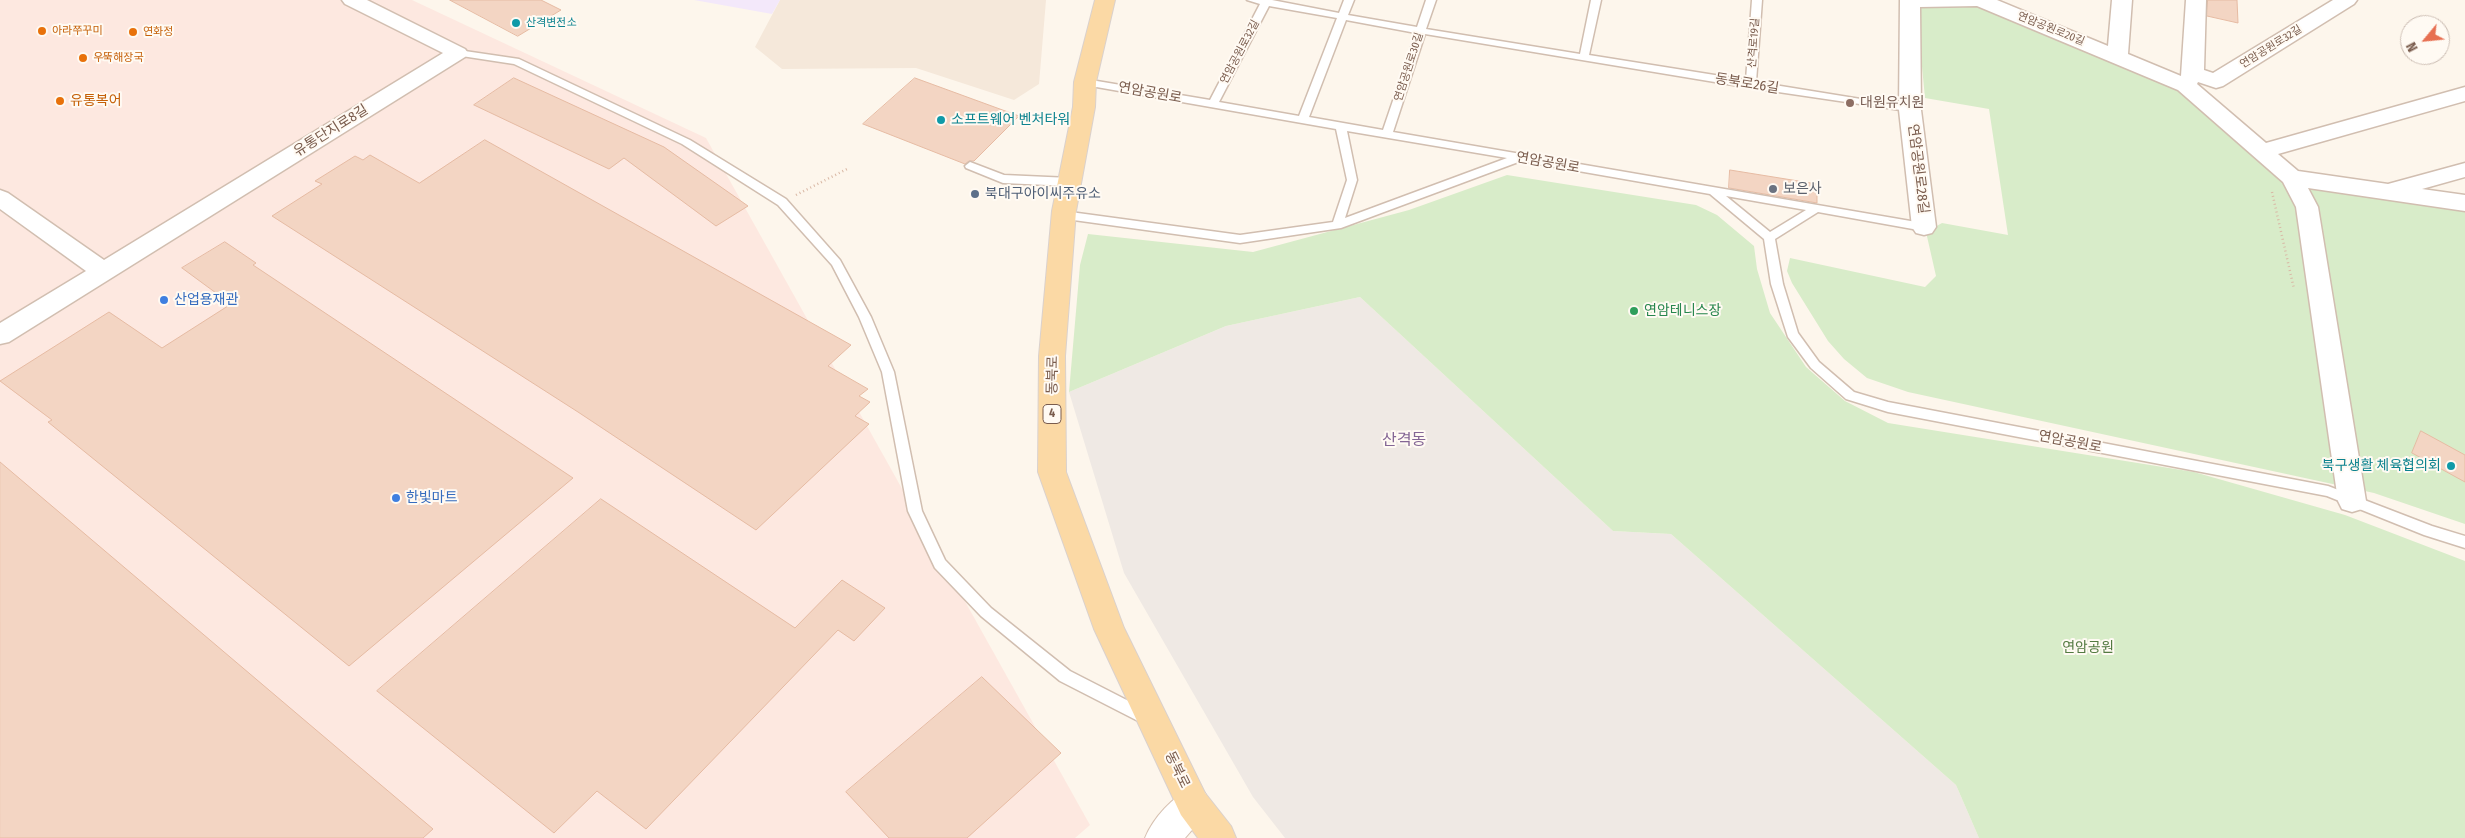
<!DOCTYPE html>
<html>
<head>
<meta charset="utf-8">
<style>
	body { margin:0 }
	#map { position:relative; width:2465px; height:838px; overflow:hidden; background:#fdf6ec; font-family:"Fira Sans Condensed",sans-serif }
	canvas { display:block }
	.north { position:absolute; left:2400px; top:15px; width:50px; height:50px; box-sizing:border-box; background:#fffaf3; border:1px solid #cabbb1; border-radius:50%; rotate:242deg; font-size:14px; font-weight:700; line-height:20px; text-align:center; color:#7a5c4d }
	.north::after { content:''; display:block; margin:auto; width:18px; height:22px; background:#e76f51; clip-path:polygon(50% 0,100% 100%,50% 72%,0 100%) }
</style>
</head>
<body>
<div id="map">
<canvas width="2465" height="838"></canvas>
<div class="north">N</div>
</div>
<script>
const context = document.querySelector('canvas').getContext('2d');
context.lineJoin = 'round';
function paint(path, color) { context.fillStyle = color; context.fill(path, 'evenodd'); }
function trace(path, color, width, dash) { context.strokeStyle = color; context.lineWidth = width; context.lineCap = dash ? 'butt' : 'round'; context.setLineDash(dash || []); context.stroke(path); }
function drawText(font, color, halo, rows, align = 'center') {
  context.font = font + ' "Fira Sans Condensed","Noto Sans KR",sans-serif'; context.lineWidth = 4; context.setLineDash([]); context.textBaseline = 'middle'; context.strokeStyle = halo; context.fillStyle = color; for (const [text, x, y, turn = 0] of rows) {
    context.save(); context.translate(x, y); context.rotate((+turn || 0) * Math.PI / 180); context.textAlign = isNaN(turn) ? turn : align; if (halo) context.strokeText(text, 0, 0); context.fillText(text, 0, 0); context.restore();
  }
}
paint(new Path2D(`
	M780,0h266l-7,84 -25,16 -98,-32 -134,1 -27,-22z`), '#f5e8da');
paint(new Path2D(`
	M0,0h412l294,138 384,687 -15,13h-1075z`), '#fde8e0');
paint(new Path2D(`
	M1360,297l253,234 58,3 285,251 23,53h-694l-32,-41 -129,-224 -55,-181 157,-66z`), '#efe9e4');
paint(new Path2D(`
	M694,0h86l-8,14z`), '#f3e8fa');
paint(new Path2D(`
	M1916,4h65l199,83 104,91 181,30v316l-91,-31 -466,-101 -41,-14 -23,-19 -16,-18 -36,-58 -5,-12 3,-13 135,29 11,-11 -10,-44 16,-9 66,12 -19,-126 -64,-11z
	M1507,175l189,30 21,10 37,31 3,23 13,44 36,54 39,34 43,22 306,49 151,43 120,46v277h-486l-23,-53 -285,-251 -58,-3 -253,-234 -134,29 -157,66 11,-127 8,-31 165,18 156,-42z`), '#d8ecc9');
const building = new Path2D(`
	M450,0h91l20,10 -43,26z
	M2208,0h29l1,23 -31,-7z
	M514,78l150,69 84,59 -32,20 -92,-68 -15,11 -135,-64z
	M915,78l104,38 -45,45h-5l-4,3 -102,-40z
	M485,140l366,205 -23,21 40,23 -9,7 11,6 -15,14 14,8 -113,106 -178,-118 -306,-196 50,-32 -7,-3 40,-25 8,4 7,-5 49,28z
	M1730,170l87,14v19l-88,-15z
	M225,242l31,21 -3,2 320,213 -224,188 -301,-244 4,-2 -52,-39 109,-69 53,36 69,-44 -49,-36z
	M2421,431l44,24v27l-53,-29z
	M0,462l368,312 65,55 -10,9h-423z
	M601,499l194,129 47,-48 43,28 -31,33 -16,-11 -192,199 -49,-38 -43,42 -177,-142z
	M982,677l79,76 -94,85h-78l-43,-46z`);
paint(building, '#f3d5c3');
trace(building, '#e6bba3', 1);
const service = new Path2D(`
	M1247,0h25l67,13 5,-13h10l-6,15 69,12 9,-27h10l-10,29 154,25 11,-54h10l-12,55 157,25 6,-80h10l-6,82 154,25 5,3 -1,2 -163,-24 -326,-54 -32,98 535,92 2,3 -2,3 -4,1 -106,-19 -43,27 8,45 15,49 21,29 35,30 34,10 440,84 104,40 33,10v12l-41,-13 -97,-39 -439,-84 -42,-13 -35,-31 -23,-31 -17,-53 -7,-45 -54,-45 -189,-33 -180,67 -101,15 -181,-25 -1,-3 1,-3 4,-1 177,24 93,-13 14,-42 -11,-51 -251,-44 -5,-3 5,-3 125,21 50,-96zM1269,6l68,12 -38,98 -80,-14zM1346,20l70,13 -33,97 -74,-13zM1347,131l160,27 -162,60 12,-38zM1726,196l80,14 -36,22z
	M458,50l61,9 171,81 96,59 54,61 31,57 23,55 28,139 23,49 46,48 79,63 82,42 2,5 -2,5 -5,2 -5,-2 -82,-42 -79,-65 -46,-48 -27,-57 -26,-139 -23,-55 -27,-52 -54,-60 -96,-61 -168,-80 -59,-9v-4z
	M970,162l34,13 66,3 5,4 -5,4 -67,-3 -37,-15 -1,-2z`);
const minor = new Path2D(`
	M342,0h25l98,49 3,4 -3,4 -456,285 -9,2v-21l86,-52 -86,-62v-19l8,3 96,67 339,-207 -98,-49z
	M1900,0h97l111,46 4,-46h20l-4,54 53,22 5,-76h20l-2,70 9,3 120,-73h24l-3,4 -131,82 -7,2 -18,-6 -1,2 69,59 199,-56v14l-187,53 20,17 90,13 77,-21v14l-43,12 43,6v16l-157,-23 10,19 48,294 -4,8 -10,3 -10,-3 -4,-8 -42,-294 -13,-25 -105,-92 -201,-84 -57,1 1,103 15,117 -4,6 -8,2 -8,-2 -4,-6 -13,-117z`);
const secondary = new Path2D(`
	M1193,788l12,5 5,11 -5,11 -20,23h-40c8,-20 28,-42 48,-50z`);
const primary = new Path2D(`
	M1095,0h20l-19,82 -1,25 -19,104 -11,145 1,116 58,156 81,165 26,33 5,12h-38l-17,-23 -87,-186 -56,-157 1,-116 13,-145 21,-104 1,-25z`);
trace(service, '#d1beb0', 3);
trace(minor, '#d1beb0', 3);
trace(secondary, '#d6c0b0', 2);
trace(primary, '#dad1cd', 2);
trace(new Path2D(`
	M2272,192l22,97
	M796,195l51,-26`), '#d9b8a5', 2.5, [1, 3]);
paint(service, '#fff');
paint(minor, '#fff');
paint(secondary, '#fff');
paint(primary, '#fbd9a5');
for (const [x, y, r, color] of [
	[516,23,5,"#0f9aa8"],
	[42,31,5,"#e8710a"],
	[133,32,5,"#e8710a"],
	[83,58,5,"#e8710a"],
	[60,101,5,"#e8710a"],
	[1850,103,5,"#8d6e63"],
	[941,120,5,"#0f9aa8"],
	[1773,189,5,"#6b7280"],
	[975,194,5,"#5c6f8a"],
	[164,300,5,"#3f7fe0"],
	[1634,311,5,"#2e9e5b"],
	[2451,466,5,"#0f9aa8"],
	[396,498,5,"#3f7fe0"]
]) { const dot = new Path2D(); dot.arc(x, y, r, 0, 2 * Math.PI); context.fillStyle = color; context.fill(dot); trace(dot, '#fffaf3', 2); }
drawText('11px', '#0d838f', '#fffaf3', [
	["산격변전소",526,23]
], 'left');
drawText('11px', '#7a5c4d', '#fffaf3', [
	["연암공원로20길",2051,29,22],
	["산격로19길",1754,43,-86],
	["연암공원로32길",2271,47,-32],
	["연암공원로32길",1240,52,-62],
	["연암공원로30길",1409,67,-72]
]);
drawText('11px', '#c56008', '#fffaf3', [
	["아라쭈꾸미",52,31],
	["연화정",143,32],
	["우뚝해장국",93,58]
], 'left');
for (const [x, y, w] of [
	[1052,414,18]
]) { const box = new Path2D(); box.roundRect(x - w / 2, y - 9.5, w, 19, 4); context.fillStyle = '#fffaf3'; context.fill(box); trace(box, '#7a5c4d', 1); }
drawText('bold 12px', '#7a5c4d', null, [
	["4",1052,414]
]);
drawText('14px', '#7a5c4d', '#fffaf3', [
	["동북로26길",1747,84,9],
	["연암공원로",1150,93,10],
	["유통단지로8길",331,131,-32],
	["연암공원로",1548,163,10],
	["연암공원로28길",1918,169,83],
	["동북로",1053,375,-89],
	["연암공원로",2070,442,11],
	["동북로",1177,770,64]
]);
drawText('14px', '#c56008', '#fffaf3', [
	["유통복어",70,101]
], 'left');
drawText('14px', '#785e54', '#fffaf3', [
	["대원유치원",1860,103]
], 'left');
drawText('14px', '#0d838f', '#fffaf3', [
	["소프트웨어 벤처타워",951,120],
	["북구생활 체육협의회",2441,466,"right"]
], 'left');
drawText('14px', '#5b616d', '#fffaf3', [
	["보은사",1783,189]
], 'left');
drawText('14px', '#4e5e75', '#fffaf3', [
	["북대구아이씨주유소",985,194]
], 'left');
drawText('14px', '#366cbe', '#fffaf3', [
	["산업용재관",174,300],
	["한빛마트",406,498]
], 'left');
drawText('14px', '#27864d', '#fffaf3', [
	["연암테니스장",1644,311]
], 'left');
drawText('14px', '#537a41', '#fffaf3', [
	["연암공원",2088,648]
]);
drawText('16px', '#846695', '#fffaf3', [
	["산격동",1404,441]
]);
</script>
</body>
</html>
